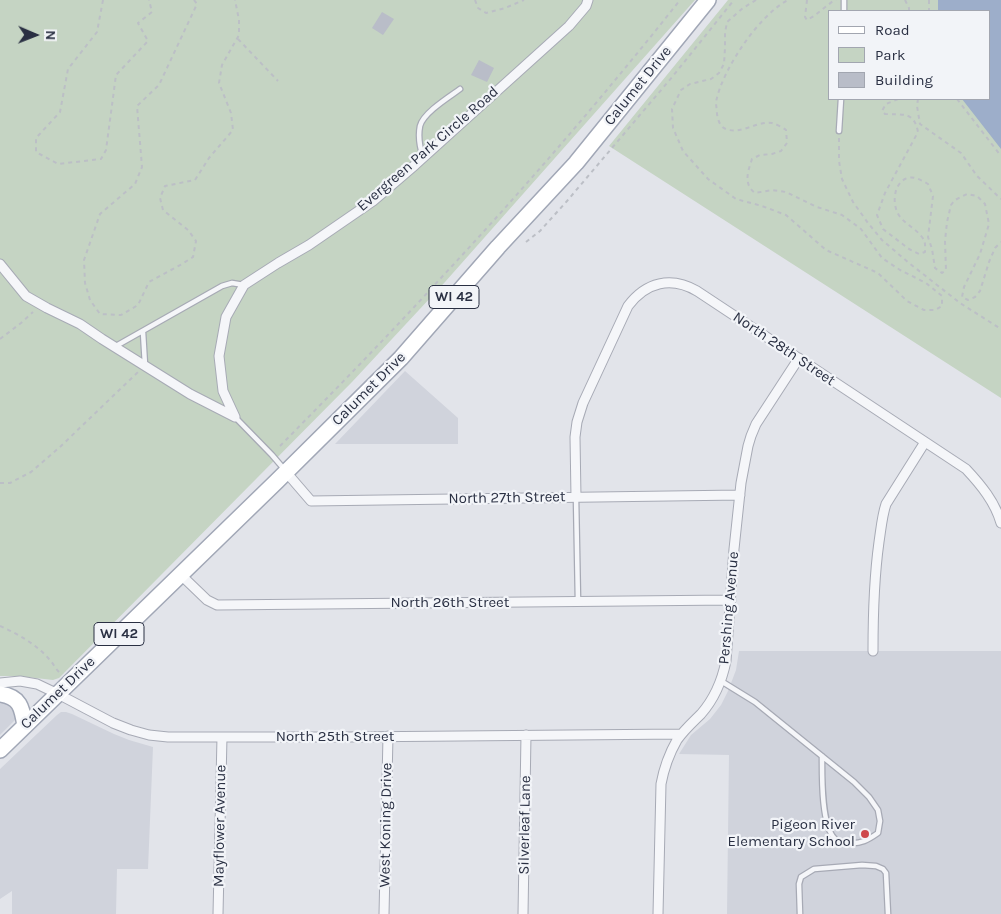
<!DOCTYPE html>
<html>
<head>
<meta charset="utf-8">
<style>
	body { margin:0 }
	#map { position:relative; width:1001px; height:914px; overflow:hidden; background:#e2e4ea; font-family:Karla,sans-serif }
	canvas { display:block }
	.legend { position:absolute; left:828px; top:10px; width:162px; height:90px; box-sizing:border-box; background:#f2f4f8; border:1px solid #a2a6b0; margin:0; padding:6px 9px; list-style:none; font-size:15px; color:#2a3043 }
	.legend li { display:flex; align-items:center; gap:10px; height:25px }
	.legend b { width:25px; border:1px solid #a2a6b0 }
	.north { position:absolute; left:10px; top:10px; width:50px; height:50px; -webkit-text-stroke:4px #f2f4f8; paint-order:stroke; rotate:91deg; font-size:14px; font-weight:700; line-height:20px; text-align:center; color:#2a3043 }
	.north::after { content:''; display:block; margin:auto; width:18px; height:22px; background:#2a3043; clip-path:polygon(50% 0,100% 100%,50% 72%,0 100%) }
</style>
</head>
<body>
<div id="map">
<canvas width="1001" height="914"></canvas>
<ul class="legend">
<li><b style="height:6px;background:#fff"></b>Road</li>
<li><b style="height:14px;background:#c5d4c3"></b>Park</li>
<li><b style="height:14px;background:#b9bdc8"></b>Building</li>
</ul>
<div class="north">N</div>
</div>
<script>
const context = document.querySelector('canvas').getContext('2d');
context.lineJoin = 'round';
function paint(path, color) { context.fillStyle = color; context.fill(path, 'evenodd'); }
function trace(path, color, width, dash) { context.strokeStyle = color; context.lineWidth = width; context.lineCap = dash ? 'butt' : 'round'; context.setLineDash(dash || []); context.stroke(path); }
function drawText(font, color, halo, rows, align = 'center') {
  context.font = font + ' Karla,sans-serif'; context.lineWidth = 4.5; context.setLineDash([]); context.textBaseline = 'middle'; context.strokeStyle = halo; context.fillStyle = color; for (const [text, x, y, turn = 0] of rows) {
    context.save(); context.translate(x, y); context.rotate((+turn || 0) * Math.PI / 180); context.textAlign = isNaN(turn) ? turn : align; if (halo) context.strokeText(text, 0, 0); context.fillText(text, 0, 0); context.restore();
  }
}
paint(new Path2D(`
	M405,371l53,47v26h-123z
	M739,651h262v263h-274l2,-159 -50,-1 12,-19 19,-16 11,-14 7,-14 8,-21z
	M0,699l13,2 4,17 -17,17z
	M61,712h5l6,2 42,20 15,6 24,7 -5,122h-31l-1,45h-104v-23l-12,8v-130l57,-54z`), '#d0d3dc');
paint(new Path2D(`
	M0,0h695l-250,282 -93,100 -287,290 -6,6 -6,2 -35,-4h-18z
	M728,0h273v398l-392,-252zM830,11h160v88h-160z`), '#c5d4c3');
paint(new Path2D(`
	M938,0h63v149l-39,-50h28v-88h-52z`), '#9daeca');
paint(new Path2D(`
	M382,12l12,7 -11,16 -11,-7z
	M479,60l15,8 -7,14 -16,-7z`), '#b9bdc8');
const service = new Path2D(`
	M844,11v-11
	M839,131l2,-32
	M423,157c-3,-9 -5,-21 -3,-31 3,-13 29,-29 40,-37
	M143,332l2,33
	M116,346l106,-60 10,-3 12,2
	M235,417l37,38 12,14
	M576,497l2,105
	M721,681l34,21 99,80 15,15 9,13 2,11 -2,12c-10,7 -17,11 -29,10 -5,0 -10,0 -14,-4 -14,-13 -13,-64 -13,-83
	M800,914l-1,-30 2,-7 13,-8 48,-4 14,1 7,3 3,4 2,41`);
const minor = new Path2D(`
	M0,264l26,32 21,12 33,16 22,15 88,55 45,23
	M235,417l-12,-26 -4,-35 7,-39 18,-32 34,-22 31,-18 64,-44 42,-36 154,-139 17,-20 2,-6
	M286,472l25,29 429,-6
	M576,497l-1,-60 2,-15 6,-19 45,-97c18,-24 43,-30 69,-15l269,178c15,16 29,33 35,54
	M181,575l26,25 10,5 514,-5
	M873,651c0,-36 1,-73 6,-109 2,-13 3,-26 7,-38l39,-62
	M0,683l20,-2 17,3 21,10 55,29 18,7 18,5 19,2h180l333,-3
	M218,914l4,-177
	M384,914l4,-178
	M523,914l3,-179
	M658,914l3,-130c3,-16 8,-30 16,-44 7,-10 16,-18 24,-26 14,-16 21,-33 25,-53l8,-112 7,-66 7,-37 3,-10 5,-12 43,-66`);
const primary = new Path2D(`
	M0,694c20,3 22,13 25,32
	M0,750l277,-269 124,-123 97,-111 78,-84 132,-163`);
trace(service, '#a7aab5', 7);
trace(minor, '#a7aab5', 11);
trace(primary, '#a1a7b6', 18);
trace(new Path2D(`
	M103,0l-6,32 -29,37 -8,43 -24,26v14l22,12 43,-5 5,-9 10,-75 32,-34 -10,-18 14,-11 -3,-12
	M194,0l3,4 -38,81 -22,21 5,61 -7,17 -35,30 -16,46 1,23 5,17 10,14 21,1 17,-10 11,-23 33,-18 11,-7 3,-16 -8,-11 -25,-20 -3,-12 5,-12 30,-6 14,-22 24,-28 -2,-17 -12,-30 3,-18 17,-30v-15l-4,-20
	M475,0l3,8 8,5 19,-5 19,-8
	M756,0l-13,8 -16,14 -2,11v15l-1,16 -5,9 -8,6 -21,5 -9,6 -9,19 1,19 10,23 25,28 28,20 26,7 24,9 40,35 52,23 29,28 17,9h11l7,-4v-10l-16,-13 -26,-13 -18,-12 -21,-29 -19,-14 -25,-8 -31,-15 -14,-2 -17,3c-12,-9 -7,-22 -3,-34l8,-4 12,-1 9,-3 6,-8 -1,-13c-4,-3 -10,-6 -14,-7 -16,-2 -31,12 -46,6 -6,-2 -8,-9 -9,-15 0,-4 -1,-8 -1,-12 6,-32 43,-87 72,-102
	M807,0l-2,17 2,3 7,-4 19,-15 3,-1
	M905,0l4,8v3
	M929,0v11
	M238,39l40,42
	M898,99l-12,5 -4,7 3,3c18,1 29,-3 33,18l-33,61 -8,22 6,14 26,20 10,5 6,-2c0,-6 1,-10 -3,-15 -6,-8 -15,-12 -21,-19 -9,-10 -9,-32 4,-39 8,-4 16,1 23,5l5,12 -5,41 4,12 3,19 7,5 4,-3 -1,-29 2,-19 4,-17 4,-5 12,-6 10,2 8,8 4,20 -9,30 -16,33 -2,10 6,3 7,-3 5,-6 9,-29 6,-14 6,-6
	M918,99l-1,7 3,18 41,29 16,23 24,23
	M957,99l44,57
	M839,138v23l3,18 11,23 15,21 14,17 27,23 51,40 41,26
	M526,242l14,-11 27,-30 106,-125 61,-76
	M0,339l21,-16 12,-11
	M280,446c54,-55 108,-110 160,-167 84,-90 164,-183 240,-279
	M0,483h10l21,-11 30,-26 77,-74
	M0,626c18,8 36,18 49,33 4,4 6,9 10,13`), '#bcbfc6', 2, [4, 4]);
trace(service, '#f5f6f9', 4.5);
trace(minor, '#f5f6f9', 9);
trace(primary, '#fff', 15);
for (const [x, y, r, color] of [
	[865,834,5,"#ce484c"]
]) { const dot = new Path2D(); dot.arc(x, y, r, 0, 2 * Math.PI); context.fillStyle = color; context.fill(dot); trace(dot, '#f2f4f8', 2); }
for (const [x, y, w] of [
	[454,297,50],
	[119,634,50]
]) { const box = new Path2D(); box.roundRect(x - w / 2, y - 11.5, w, 23, 4); context.fillStyle = '#f2f4f8'; context.fill(box); trace(box, '#2a3043', 1); }
drawText('bold 14px', '#2a3043', null, [
	["WI 42",454,297],
	["WI 42",119,634]
]);
drawText('15px', '#2a3043', '#f2f4f8', [
	["Calumet Drive",638,86,-51],
	["Evergreen Park Circle Road",428,149,-41],
	["North 28th Street",784,349,34],
	["Calumet Drive",369,389,-45],
	["North 27th Street",507,498,-1],
	["North 26th Street",450,603],
	["Pershing Avenue",729,608,-85],
	["Calumet Drive",58,693,-44],
	["North 25th Street",335,737],
	["West Koning Drive",386,825,-89],
	["Silverleaf Lane",525,825,-89],
	["Mayflower Avenue",220,826,-89]
]);
drawText('15px', '#2a3043', '#f2f4f8', [
	["Pigeon River",855,825],
	["Elementary School",855,842]
], 'right');
</script>
</body>
</html>
